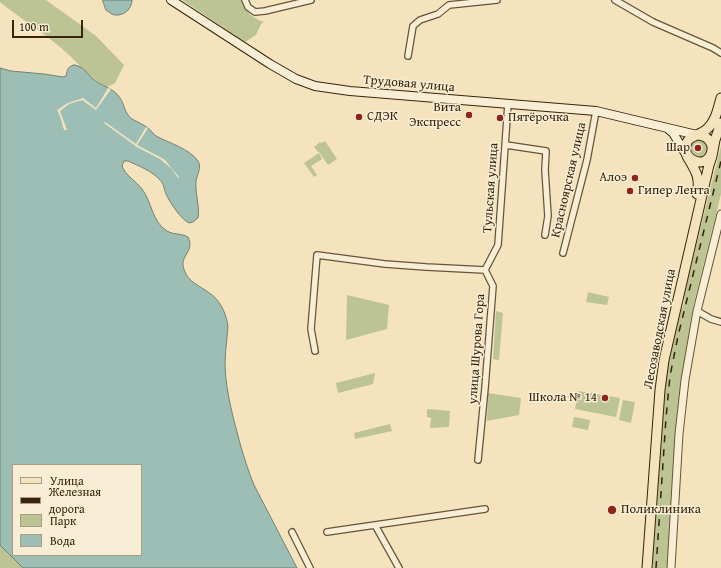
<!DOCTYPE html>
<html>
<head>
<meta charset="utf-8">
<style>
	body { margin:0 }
	#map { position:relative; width:721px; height:568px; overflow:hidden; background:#f5e3be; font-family:"Gentium Book Plus",serif }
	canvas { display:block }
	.legend { position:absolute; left:12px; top:464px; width:130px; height:92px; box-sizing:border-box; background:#f8edd5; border:1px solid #ab9d84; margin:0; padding:5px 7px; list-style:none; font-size:12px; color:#38250b }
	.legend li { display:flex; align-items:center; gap:8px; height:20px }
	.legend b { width:20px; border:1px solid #ab9d84 }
	.scale { position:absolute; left:12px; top:20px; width:71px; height:18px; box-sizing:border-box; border:2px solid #38250b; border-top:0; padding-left:5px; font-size:12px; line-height:14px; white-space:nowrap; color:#38250b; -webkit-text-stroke:3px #f8edd5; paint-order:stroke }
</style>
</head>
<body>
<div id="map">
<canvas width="721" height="568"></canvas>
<ul class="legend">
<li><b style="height:5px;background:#f5e3be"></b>Улица</li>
<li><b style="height:5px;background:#38250b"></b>Железная дорога</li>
<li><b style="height:11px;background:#bbc492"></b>Парк</li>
<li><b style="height:11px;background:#9cbeb5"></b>Вода</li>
</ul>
<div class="scale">100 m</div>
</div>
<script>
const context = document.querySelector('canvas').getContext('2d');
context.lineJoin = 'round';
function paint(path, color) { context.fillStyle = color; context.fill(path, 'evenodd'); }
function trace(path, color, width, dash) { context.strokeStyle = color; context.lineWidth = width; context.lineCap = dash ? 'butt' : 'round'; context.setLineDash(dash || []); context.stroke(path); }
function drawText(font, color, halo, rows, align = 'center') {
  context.font = font + ' "Gentium Book Plus",serif'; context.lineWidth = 3; context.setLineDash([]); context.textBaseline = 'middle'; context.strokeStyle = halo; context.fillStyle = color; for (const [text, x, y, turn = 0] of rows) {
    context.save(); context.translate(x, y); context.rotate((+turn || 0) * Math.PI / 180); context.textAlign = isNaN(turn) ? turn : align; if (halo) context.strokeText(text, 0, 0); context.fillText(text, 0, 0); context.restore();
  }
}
paint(new Path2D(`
	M0,0h46l50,36 28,29 -9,18 -8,4c-18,-9 -24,-19 -38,-32 -21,-20 -47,-35 -69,-53z
	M182,0h59c4,11 12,19 23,22l-3,2 -5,11 -11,7z
	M700,138l8,7 -1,10 -6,4 -10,-2 -3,-14z
	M325,141l12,18 -9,6 -9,-13h-1l-4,-5 6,-5 1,1z
	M721,146v48l-28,113 -12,73 -5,51 -4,53 -4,84h-17l12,-161 4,-41 13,-54c4,-6 5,-12 4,-18z
	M319,153l3,6 -11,7 6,9 -3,2 -10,-14z
	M588,292l21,5 -2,8 -21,-3z
	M347,295l42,10 -2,24 -41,11z
	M496,311l7,2 -4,47 -6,-1z
	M375,373l-2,11 -35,9 -2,-10z
	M578,391l42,7 -4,19 -41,-8z
	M488,393l33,5 -2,17 -32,6z
	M623,400l12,2 -4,21 -12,-3z
	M427,409l23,2 -1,16 -19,1 1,-10 -4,-1z
	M574,417l16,3 -2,10 -16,-3z
	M390,424l2,7 -37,8 -1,-6z
	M0,545l23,23h-23z`), '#bbc492');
const water = new Path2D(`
	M103,0h29c0,9 -8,16 -17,15 -3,0 -6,-3 -9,-5z
	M74,65c10,1 12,8 19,14 8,7 21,9 27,19 5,7 4,15 12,21 5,3 11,5 16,9 3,2 5,6 8,8 13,7 34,13 42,25 4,6 -1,14 -2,20 -1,13 4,25 2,37l-5,4 -4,1c-8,-4 -19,-20 -23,-29 -2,-5 -2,-10 -6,-14 -8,-9 -21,-14 -32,-19h-4l-2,5c4,10 14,15 20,23 10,13 10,33 25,42 7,4 14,2 21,6 8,16 -11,18 -3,35 4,10 15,14 23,20 12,7 18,21 20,34 -1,13 -3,27 -3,40 1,27 9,55 16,81 4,13 8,26 13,38l43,83h-274l-23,-23v-477l11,3 33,3 19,3 3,-1c2,-7 1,-9 8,-11zM13,465h128v90h-128z`);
paint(water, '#9cbeb5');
trace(water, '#748171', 1);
paint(new Path2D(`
	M108,88l3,1 -15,21 -14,-10 -13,4 -9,7 7,19h-3l-4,-14 -3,-6 11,-7 15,-5 13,10z
	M105,122l31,22 10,-17 2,1 -11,17 23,12 5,3 14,17 -1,1 -6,-9 -12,-10 -23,-12 -33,-24z`), '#f5e3be');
const minor = new Path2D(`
	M245,0l3,7 7,5 10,-1 46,-11
	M615,0l38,22 60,26 8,5
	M408,56l5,-30 7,-6 18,-6 11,-9 48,-5
	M506,145l40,6 -1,19 3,46 -3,19
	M563,253l24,-93 9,-49
	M485,270l13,-25 10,-141
	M697,311l14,8 10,3
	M315,351l-4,-22 6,-74 68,9 41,3 59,3
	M478,460l7,-72 8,-102 -8,-16
	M375,525l110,-16
	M292,532l18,36
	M327,532l48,-7 24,43`);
const tertiary = new Path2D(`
	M671,568l8,-134 6,-54 12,-69 24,-97`);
const secondary = new Path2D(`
	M171,0l99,64 26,15 19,7 35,5 246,20 101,24
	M667,128l6,5 14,23`);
const primary = new Path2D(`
	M697,135c10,0 18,8 14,19 -5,15 -29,7 -25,-9 2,-10 14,-9 21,-16 9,-8 11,-21 14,-31
	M687,156c8,14 14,21 10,38
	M647,568l13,-178 4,-30 45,-195 3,-9 3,-16 6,-17`);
trace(minor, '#675438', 8);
trace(tertiary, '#675438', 9);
trace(secondary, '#38250b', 10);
trace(primary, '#38250b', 11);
trace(minor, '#f8edd5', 5.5);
trace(tertiary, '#f8edd5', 7);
trace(secondary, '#f8edd5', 8);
trace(primary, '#f5e3be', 9);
trace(new Path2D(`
	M656,568l10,-150 4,-42 8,-40 43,-175`), '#38250b', 1.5, [7, 7]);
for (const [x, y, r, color] of [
	[469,115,4,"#8f2418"],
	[359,117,4,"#8f2418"],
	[500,118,4,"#8f2418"],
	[698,148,4,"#8f2418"],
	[635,178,4,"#8f2418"],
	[630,191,4,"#8f2418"],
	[605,398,4,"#8f2418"],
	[612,510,5,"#8f2418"]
]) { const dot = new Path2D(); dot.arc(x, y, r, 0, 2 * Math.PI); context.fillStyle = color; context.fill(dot); trace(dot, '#f8edd5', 1.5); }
drawText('13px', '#38250b', '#f8edd5', [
	["Трудовая улица",409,84,5],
	["Красноярская улица",569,180,-77],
	["Тульская улица",491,188,-86],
	["Лесозаводская улица",660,329,-79],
	["улица Шурова Гора",477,349,-86]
]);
drawText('13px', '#38250b', '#f8edd5', [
	["Вита",461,108],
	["Экспресс",461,123],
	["СДЭК",367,117,"left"],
	["Пятёрочка",508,118,"left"],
	["Шар",690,148],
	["Алоэ",627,178],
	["Гипер Лента",638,191,"left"],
	["Школа № 14",597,398],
	["Поликлиника",621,510,"left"]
], 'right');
</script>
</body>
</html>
